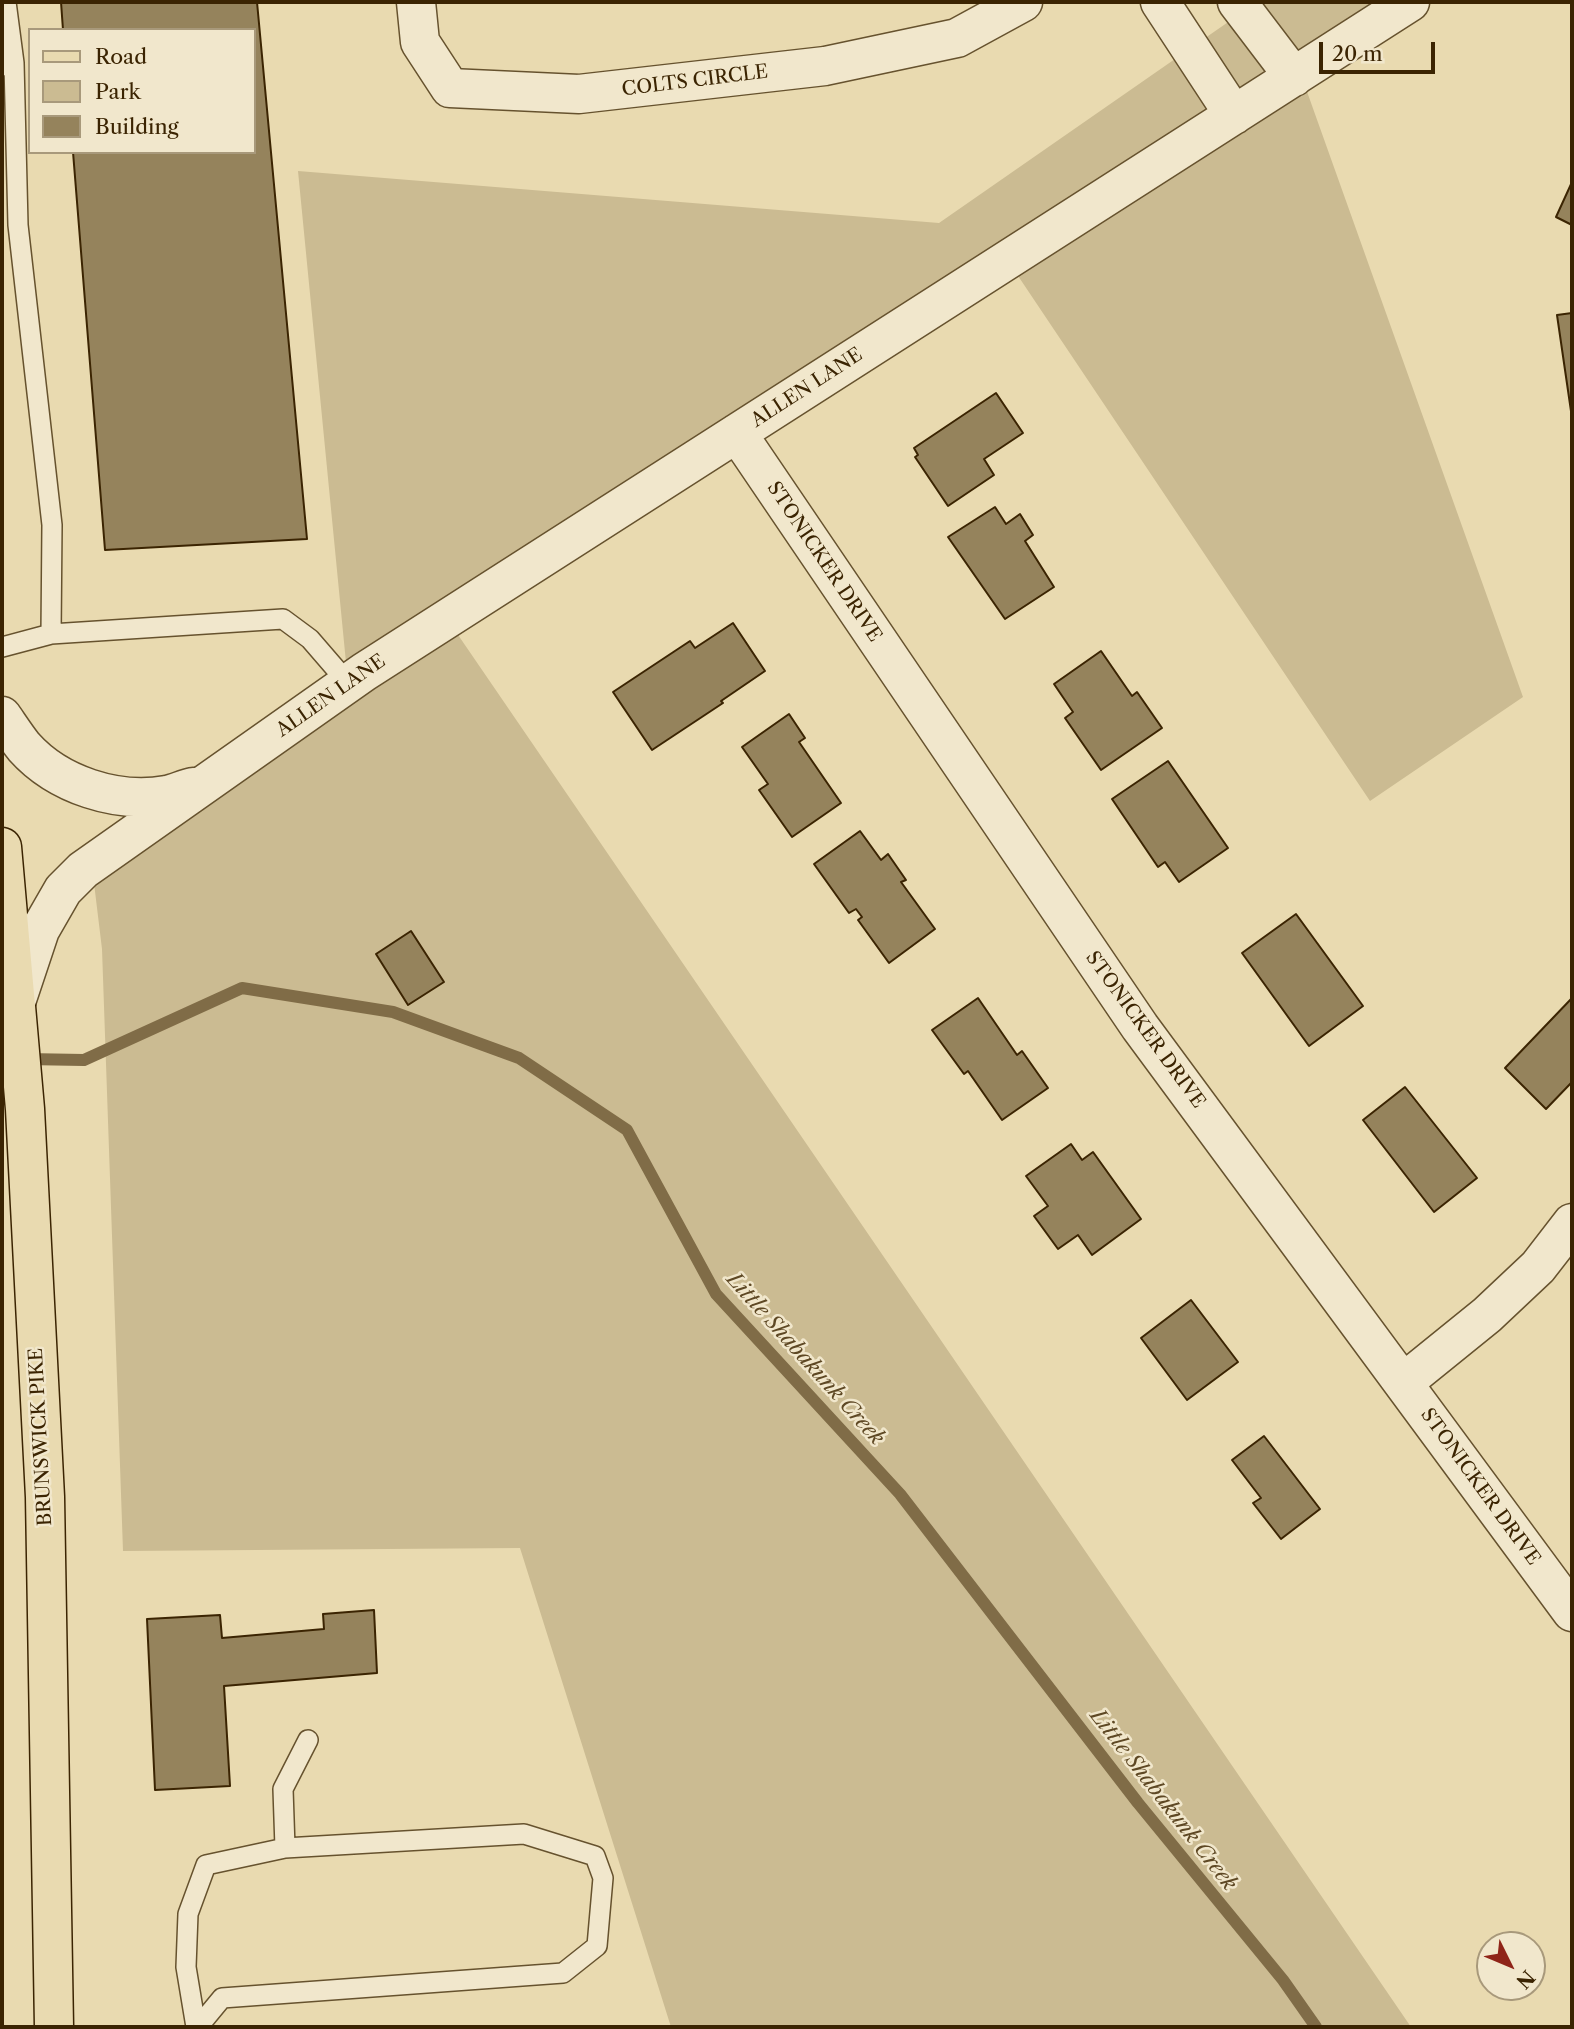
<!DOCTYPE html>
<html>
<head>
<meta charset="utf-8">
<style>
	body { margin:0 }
	#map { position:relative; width:1574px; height:2029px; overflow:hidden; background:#e9dab0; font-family:"Libre Caslon Text",serif }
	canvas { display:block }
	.frame { position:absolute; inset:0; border:4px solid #3b2402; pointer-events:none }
	.legend { position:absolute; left:28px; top:28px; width:228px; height:126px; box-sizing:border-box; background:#f1e7cc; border:2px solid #a8997b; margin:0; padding:9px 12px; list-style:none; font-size:21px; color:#3b2402 }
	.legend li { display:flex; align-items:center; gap:14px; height:35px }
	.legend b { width:35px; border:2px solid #a8997b }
	.north { position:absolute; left:1476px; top:1931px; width:70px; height:70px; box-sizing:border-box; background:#f1e7cc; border:2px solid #a8997b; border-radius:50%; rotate:133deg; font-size:19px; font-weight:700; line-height:28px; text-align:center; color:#3b2402 }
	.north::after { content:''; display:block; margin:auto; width:24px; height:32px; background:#8f2418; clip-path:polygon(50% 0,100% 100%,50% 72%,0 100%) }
	.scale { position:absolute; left:1319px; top:42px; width:116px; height:32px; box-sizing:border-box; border:4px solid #3b2402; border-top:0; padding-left:9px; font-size:21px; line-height:24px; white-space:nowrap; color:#3b2402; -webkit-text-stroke:5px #f1e7cc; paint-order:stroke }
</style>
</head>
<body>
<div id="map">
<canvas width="1574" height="2029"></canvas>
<div class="frame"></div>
<ul class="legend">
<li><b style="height:9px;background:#e9dab0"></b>Road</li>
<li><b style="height:19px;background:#cbbb92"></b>Park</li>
<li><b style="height:19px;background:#95835c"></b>Building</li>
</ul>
<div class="north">N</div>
<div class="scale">20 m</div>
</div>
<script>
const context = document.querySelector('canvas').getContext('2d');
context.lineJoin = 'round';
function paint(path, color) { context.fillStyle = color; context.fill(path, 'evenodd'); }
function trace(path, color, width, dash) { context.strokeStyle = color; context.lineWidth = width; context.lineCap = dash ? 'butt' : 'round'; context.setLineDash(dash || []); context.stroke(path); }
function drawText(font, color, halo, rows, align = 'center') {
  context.font = font + ' "Libre Caslon Text",serif'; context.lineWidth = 5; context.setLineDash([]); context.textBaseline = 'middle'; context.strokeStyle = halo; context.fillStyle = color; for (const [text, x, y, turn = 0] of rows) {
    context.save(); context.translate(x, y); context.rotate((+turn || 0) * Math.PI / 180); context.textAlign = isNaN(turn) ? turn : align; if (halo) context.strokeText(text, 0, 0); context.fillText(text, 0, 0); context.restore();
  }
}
paint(new Path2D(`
	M1257,2h125l-87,56 228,639 -153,104 -370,-552 -559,361 970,1417h-740l-151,-479 -397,3 -21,-602 -13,-107 259,-159 -50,-512 641,52z`), '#cbbb92');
trace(new Path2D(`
	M25,1059l59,1 158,-72 151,24 126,46 108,72 89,164 184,200 238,309 145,177 33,47`), '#806c47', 12);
const building = new Path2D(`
	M61,2h196l50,537 -202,11 -32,-398h181v-122h-191z
	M1572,182v43l-16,-8z
	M1572,313v105l-15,-103z
	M996,393l27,40 -39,26 10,16 -46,31 -33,-49 3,-2 -4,-7z
	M995,507l11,17 14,-10 13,21 -8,6 29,46 -49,32 -57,-82z
	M733,623l32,48 -44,30 2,2 -71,47 -39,-58 77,-51 5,7z
	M1101,651l31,45 5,-4 25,36 -61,42 -36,-52 8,-6 -19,-28z
	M789,714l16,24 -6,4 42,61 -49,34 -33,-47 9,-6 -26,-37z
	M1168,761l60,87 -49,34 -14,-20 -7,5 -46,-68z
	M860,831l21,29 7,-6 18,26 -5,2 34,47 -46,34 -31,-43 4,-3 -6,-8 -7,4 -35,-49z
	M1296,914l67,92 -54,40 -67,-93z
	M411,931l33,51 -36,23 -32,-51z
	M978,998l39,57 5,-4 26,37 -46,32 -34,-49 -4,3 -32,-44z
	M1572,998v84l-26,27 -41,-41z
	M1405,1087l72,91 -43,34 -71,-92z
	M1071,1144l11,16 11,-8 48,67 -49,36 -14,-20 -20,14 -24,-33 14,-10 -22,-30z
	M1191,1300l47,62 -51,38 -46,-62z
	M1264,1436l56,73 -39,30 -28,-36 8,-5 -29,-38z
	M374,1610l3,63 -153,13 6,100 -75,4 -8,-171 73,-4 2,23 102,-9 -1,-15z`);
paint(building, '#95835c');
trace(building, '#3b2402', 2);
const lane = new Path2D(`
	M6,2l8,61
	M2,66l12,-3 4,162 34,300 -1,109
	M2,647l49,-13 232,-15 27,20 38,44
	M196,2027l-10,-60 2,-53 18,-49 79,-17
	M198,2027l24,-29 341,-25 34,-27 6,-68 -8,-22 -71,-22 -239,14 -2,-59 25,-49`);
const street = new Path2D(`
	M416,2l4,40 30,46 129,6 246,-28 132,-28 66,-36
	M1160,2l74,113
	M1237,2l57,75
	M737,433l403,594 432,585
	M2,716c7,10 14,21 22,31 34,38 93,57 143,48 9,-2 17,-6 26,-8
	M16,1002l24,-72 23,-40 20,-20 281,-198 1046,-670
	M1403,1383l84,-68 51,-48 34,-44`);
const primary = new Path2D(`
	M2,847l23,262 20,388 9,530`);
trace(lane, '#66522e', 22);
trace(street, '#66522e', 41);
trace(primary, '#3b2402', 41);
trace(lane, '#f1e7cc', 19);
trace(street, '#f1e7cc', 38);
trace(primary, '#e9dab0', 38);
drawText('19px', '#3b2402', '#f1e7cc', [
	["COLTS CIRCLE",695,81,-7],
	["ALLEN LANE",807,388,-33],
	["STONICKER DRIVE",824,562,56],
	["ALLEN LANE",331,696,-35],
	["STONICKER DRIVE",1145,1030,54],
	["BRUNSWICK PIKE",41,1437,-93],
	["STONICKER DRIVE",1480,1487,54]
]);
drawText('italic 21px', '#5e4824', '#f1e7cc', [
	["Little Shabakunk Creek",805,1359,48],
	["Little Shabakunk Creek",1163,1800,52]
]);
</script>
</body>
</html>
